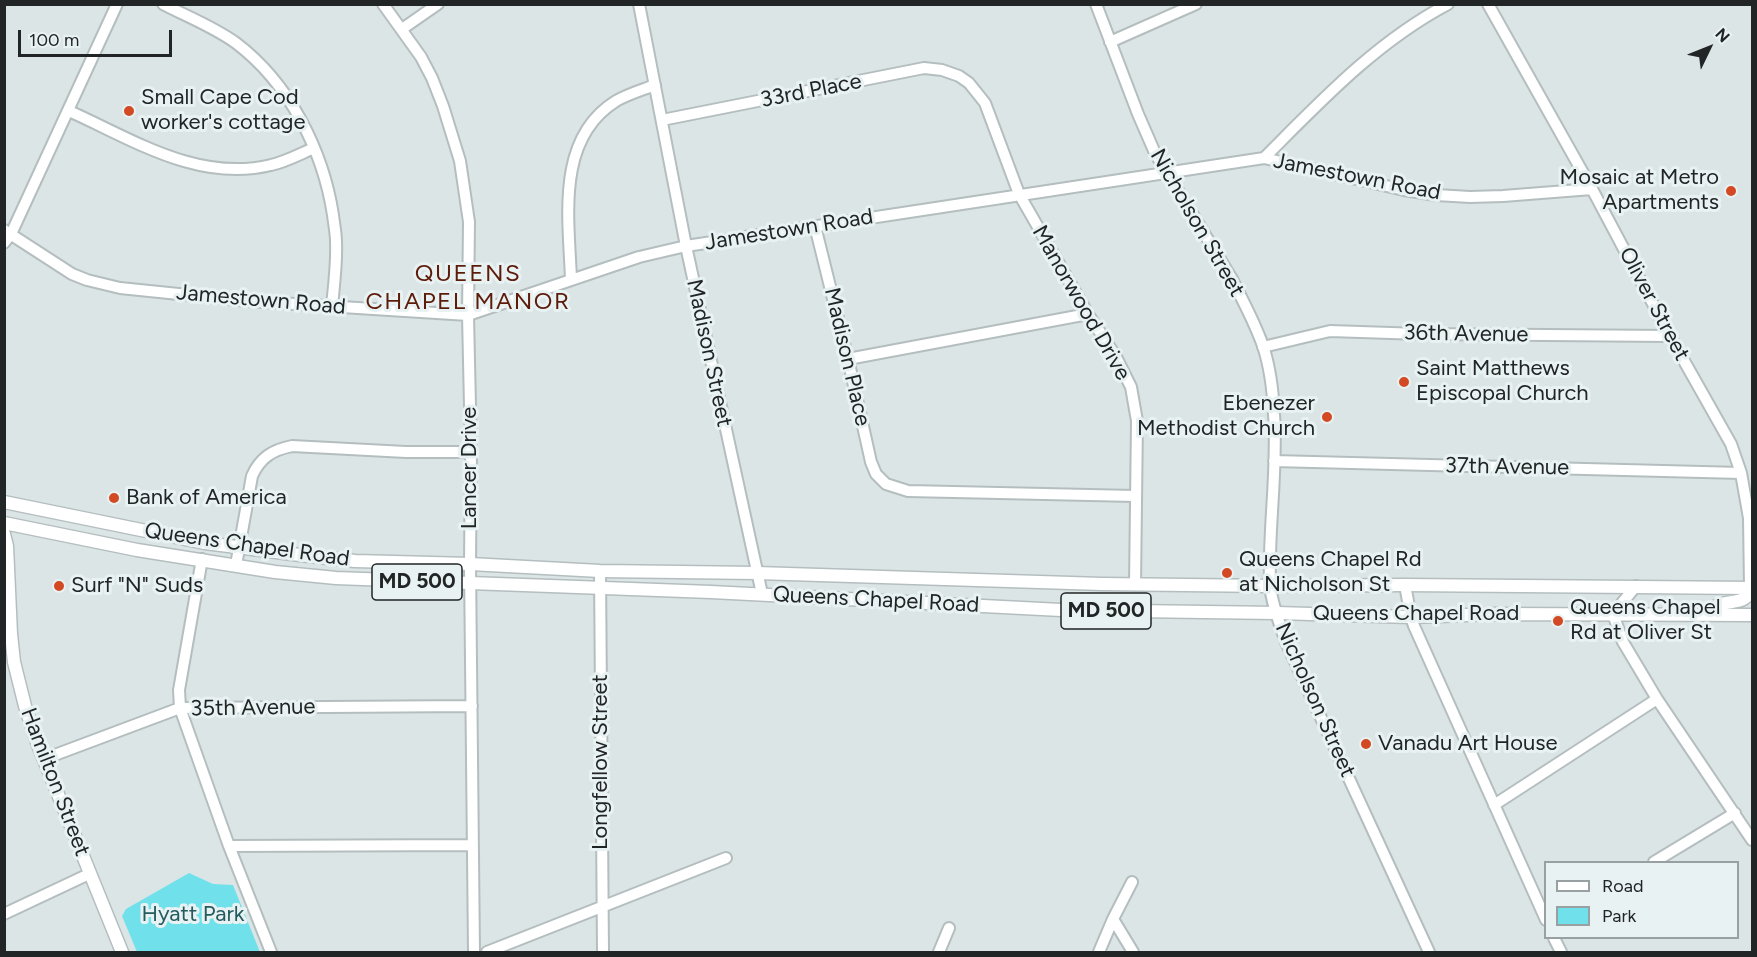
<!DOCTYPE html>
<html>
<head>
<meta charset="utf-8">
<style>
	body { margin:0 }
	#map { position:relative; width:1757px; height:957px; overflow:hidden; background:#dbe5e6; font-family:Figtree,sans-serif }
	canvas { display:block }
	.frame { position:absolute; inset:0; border:6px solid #212525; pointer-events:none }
	.legend { position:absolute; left:1544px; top:861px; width:195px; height:78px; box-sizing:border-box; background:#e9f2f3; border:2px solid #99a0a1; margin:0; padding:8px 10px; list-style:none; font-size:18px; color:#212525 }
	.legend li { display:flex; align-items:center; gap:12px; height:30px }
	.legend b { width:30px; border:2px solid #99a0a1 }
	.north { position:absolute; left:1679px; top:18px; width:60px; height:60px; -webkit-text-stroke:4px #e9f2f3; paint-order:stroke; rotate:47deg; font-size:16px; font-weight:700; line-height:24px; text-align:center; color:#212525 }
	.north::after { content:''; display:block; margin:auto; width:21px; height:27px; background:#212525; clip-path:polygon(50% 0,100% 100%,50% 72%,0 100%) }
	.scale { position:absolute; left:18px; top:30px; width:154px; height:27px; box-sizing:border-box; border:3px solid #212525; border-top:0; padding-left:8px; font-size:18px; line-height:21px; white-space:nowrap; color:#212525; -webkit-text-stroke:4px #e9f2f3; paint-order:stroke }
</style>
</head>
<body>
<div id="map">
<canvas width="1757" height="957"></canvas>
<div class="frame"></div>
<ul class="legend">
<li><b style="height:8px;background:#fff"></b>Road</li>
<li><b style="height:16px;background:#70e1ea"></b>Park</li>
</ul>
<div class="north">N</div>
<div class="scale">100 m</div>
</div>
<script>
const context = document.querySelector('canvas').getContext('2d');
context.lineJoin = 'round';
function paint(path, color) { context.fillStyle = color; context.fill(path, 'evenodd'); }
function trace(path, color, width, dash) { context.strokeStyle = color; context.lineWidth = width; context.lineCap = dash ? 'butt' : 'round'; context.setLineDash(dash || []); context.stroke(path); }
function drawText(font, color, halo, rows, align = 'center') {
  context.font = font + ' Figtree,sans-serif'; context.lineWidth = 6; context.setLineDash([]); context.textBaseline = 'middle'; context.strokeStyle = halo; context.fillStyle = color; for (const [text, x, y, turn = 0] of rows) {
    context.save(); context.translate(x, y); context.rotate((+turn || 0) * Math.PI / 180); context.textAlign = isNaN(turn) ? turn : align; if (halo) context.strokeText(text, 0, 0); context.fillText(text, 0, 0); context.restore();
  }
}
paint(new Path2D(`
	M189,873l24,11 20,1 27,67h-123l-15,-36 4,-7z`), '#70e1ea');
const minor = new Path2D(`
	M163,4c25,13 51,23 73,39 53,40 87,107 97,172 1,9 3,18 3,27 1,21 -2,43 -4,64
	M383,4l38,53 11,21 11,28 17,55 9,61 -1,93 3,137 -1,112 4,388
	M639,4l47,242 76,348
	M1096,4l42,110 17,39 77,126c11,22 23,44 31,67 7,21 10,46 11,68 4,57 -6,114 -4,170 1,18 10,41 16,58l143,310
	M1488,4l104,185 78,147 61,108 10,29 8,45 1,70
	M402,29l36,-25
	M1110,42l86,-38
	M69,111c63,28 129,72 202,54 14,-3 29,-11 43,-17
	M662,120l262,-52 18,2 17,6 10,7 16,20 34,91 69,120 27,41 16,32 6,34 -2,164
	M1264,158c57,-57 112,-116 184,-154
	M815,226l33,133 23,103 5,12 10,10 22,7 227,5
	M4,230l68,44 15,6 33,8 127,13 221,14 171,-58 47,-11 578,-88 140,32 32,5 34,2 33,-1 89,-7
	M4,243l7,-9 106,-230
	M571,280c-2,-61 -16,-141 45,-179 12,-7 26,-11 39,-16
	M1263,347l67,-16 91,3 249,2
	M848,359l240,-45
	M1274,461l467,12
	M202,559l-23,131 1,18 49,138 42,106
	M236,565l16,-89c8,-18 20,-26 40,-30l114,6h65
	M600,571l3,381
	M1405,585l6,32 3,9 132,294
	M1636,586l-23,28 10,28 34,57 95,141
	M44,759l136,-51 292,-2
	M1494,805l163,-106
	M229,846l243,-1
	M1654,862l81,-49
	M4,914l85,-40
	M1113,919l20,33
	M1554,938l7,14
	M487,952l239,-94
	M939,952l10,-24
	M1099,952l14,-33 19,-37`);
const major = new Path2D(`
	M4,502l201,41 95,12 55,6 115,3 130,7 157,2 345,11 168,2 135,-1 347,3
	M4,523l133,27 138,22 61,6 375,14 350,18 216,3 134,4 83,-3 258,1
	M4,534l3,12 4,88 3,28 11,44 13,39 84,207
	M1706,614c3,-3 8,-7 12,-9 13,-5 30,0 32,-17`);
trace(minor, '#b5bebf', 14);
trace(major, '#b5bebf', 15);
trace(minor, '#fff', 10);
trace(major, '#fff', 12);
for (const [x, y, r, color] of [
	[129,111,6,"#d24924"],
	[1731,191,6,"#d24924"],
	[1404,382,6,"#d24924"],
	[1327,417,6,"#d24924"],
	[114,498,6,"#d24924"],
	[1227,573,6,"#d24924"],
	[59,586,6,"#d24924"],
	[1558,621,6,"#d24924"],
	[1366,744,6,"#d24924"]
]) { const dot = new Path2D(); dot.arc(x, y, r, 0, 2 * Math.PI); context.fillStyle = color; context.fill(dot); trace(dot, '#e9f2f3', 2); }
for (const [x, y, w] of [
	[417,582,90],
	[1106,611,90]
]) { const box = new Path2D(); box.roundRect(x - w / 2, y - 18, w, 36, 4.5); context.fillStyle = '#e9f2f3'; context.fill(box); trace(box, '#212525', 1.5); }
drawText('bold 21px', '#212525', null, [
	["MD 500",417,582],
	["MD 500",1106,611]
]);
drawText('22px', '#212525', '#e9f2f3', [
	["33rd Place",811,91,-11],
	["Jamestown Road",1357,177,11],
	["Nicholson Street",1197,223,60],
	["Jamestown Road",789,230,-9],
	["Jamestown Road",261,300,5],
	["Manorwood Drive",1081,303,60],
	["Oliver Street",1654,304,62],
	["36th Avenue",1466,334,1],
	["Madison Street",709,353,78],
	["Madison Place",847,357,77],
	["37th Avenue",1507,467,1],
	["Lancer Drive",470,468,-90],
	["Queens Chapel Road",247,545,8],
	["Queens Chapel Road",876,600,3],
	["Queens Chapel Road",1416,614],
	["Nicholson Street",1315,700,66],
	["35th Avenue",253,708,-1],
	["Longfellow Street",601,762,-90],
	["Hamilton Street",55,782,69]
]);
drawText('22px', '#212525', '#e9f2f3', [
	["Small Cape Cod",141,98],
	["worker's cottage",141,123],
	["Mosaic at Metro",1719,178,"right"],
	["Apartments",1719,203,"right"],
	["Saint Matthews",1416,369],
	["Episcopal Church",1416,394],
	["Ebenezer",1315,404,"right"],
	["Methodist Church",1315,429,"right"],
	["Bank of America",126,498],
	["Queens Chapel Rd",1239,560],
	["at Nicholson St",1239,585],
	["Surf \"N\" Suds",71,586],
	["Queens Chapel",1570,608],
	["Rd at Oliver St",1570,633],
	["Vanadu Art House",1378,744]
], 'left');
drawText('22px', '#245b5f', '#e9f2f3', [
	["Hyatt Park",193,915]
]);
context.letterSpacing = '1.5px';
drawText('24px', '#5d1b0a', '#e9f2f3', [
	["QUEENS",468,274],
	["CHAPEL MANOR",468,302]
]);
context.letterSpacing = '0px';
</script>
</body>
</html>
